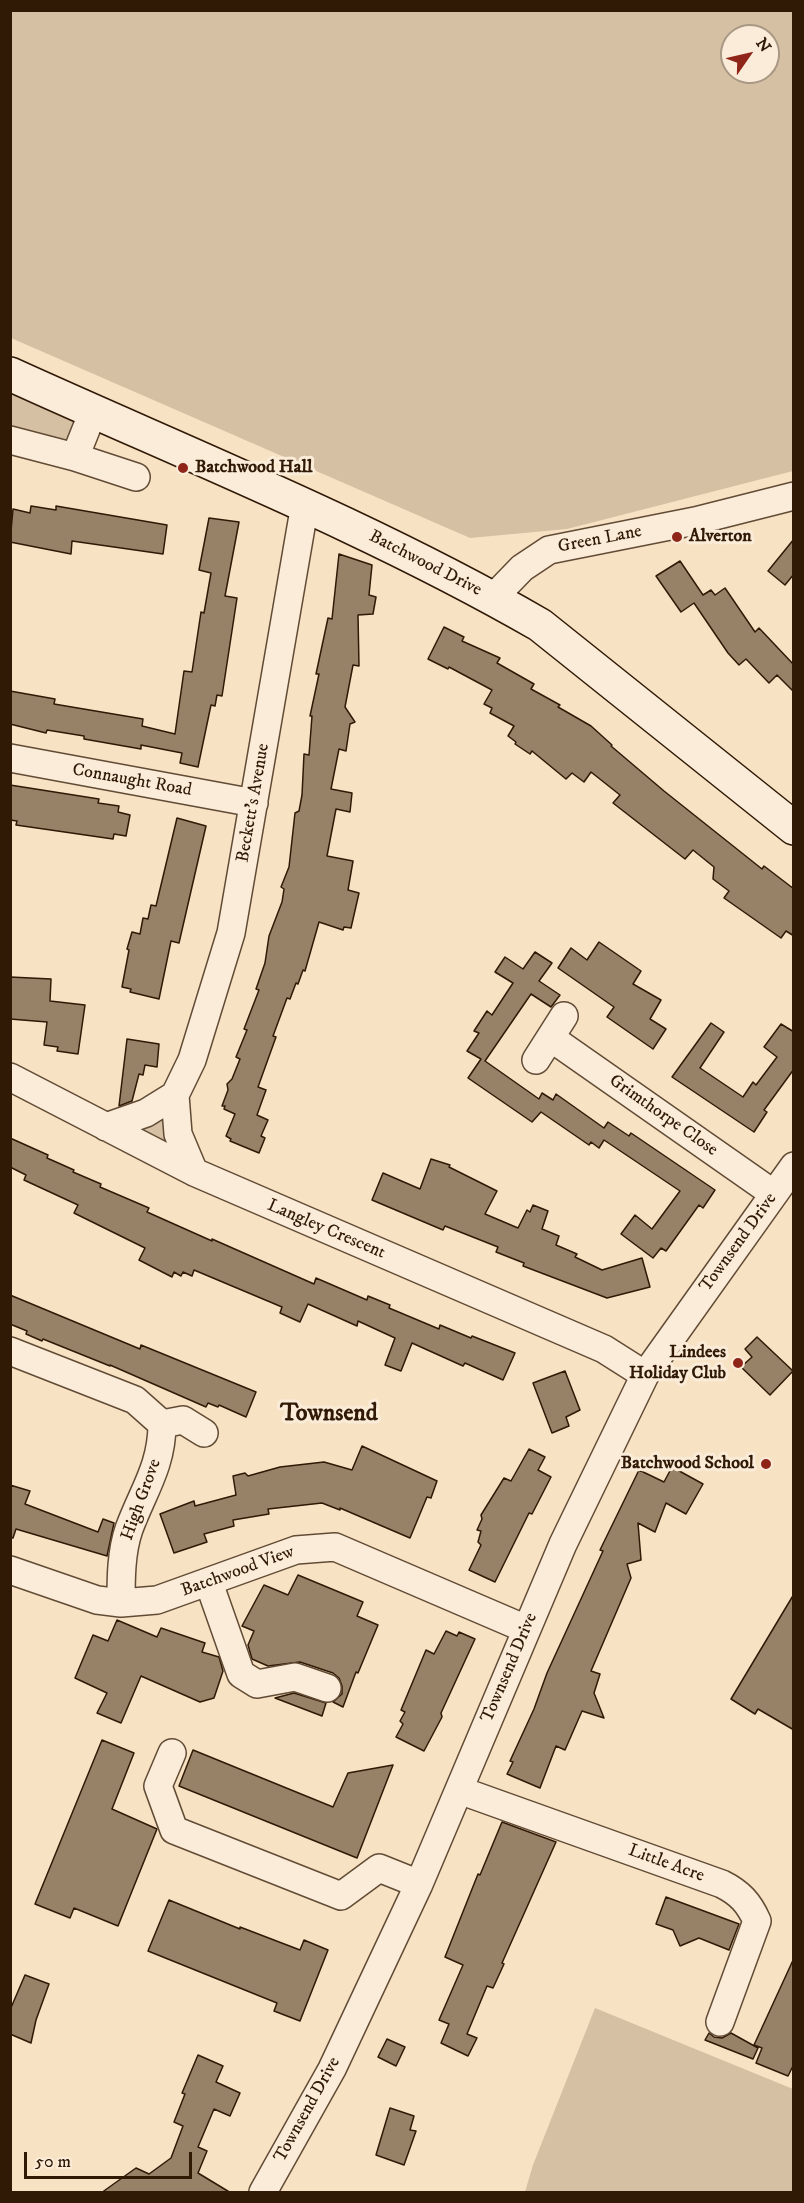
<!DOCTYPE html>
<html>
<head>
<meta charset="utf-8">
<style>
	body { margin:0 }
	#map { position:relative; width:804px; height:2203px; overflow:hidden; background:#f7e2c4; font-family:"IM FELL DW Pica",serif }
	canvas { display:block }
	.frame { position:absolute; inset:0; border:12px solid #301905; pointer-events:none }
	.north { position:absolute; left:720px; top:24px; width:60px; height:60px; box-sizing:border-box; background:#faecd9; border:2px solid #a99884; border-radius:50%; rotate:56deg; font-size:16px; font-weight:700; line-height:24px; text-align:center; color:#301905 }
	.north::after { content:''; display:block; margin:auto; width:21px; height:27px; background:#8f2418; clip-path:polygon(50% 0,100% 100%,50% 72%,0 100%) }
	.scale { position:absolute; left:24px; top:2152px; width:168px; height:27px; box-sizing:border-box; border:3px solid #301905; border-top:0; padding-left:8px; font-size:18px; line-height:21px; white-space:nowrap; color:#301905; -webkit-text-stroke:4px #faecd9; paint-order:stroke }
</style>
</head>
<body>
<div id="map">
<canvas width="804" height="2203"></canvas>
<div class="frame"></div>
<div class="north">N</div>
<div class="scale">50 m</div>
</div>
<script>
const context = document.querySelector('canvas').getContext('2d');
context.lineJoin = 'round';
function paint(path, color) { context.fillStyle = color; context.fill(path, 'evenodd'); }
function trace(path, color, width, dash) { context.strokeStyle = color; context.lineWidth = width; context.lineCap = dash ? 'butt' : 'round'; context.setLineDash(dash || []); context.stroke(path); }
function drawText(font, color, halo, rows, align = 'center') {
  context.font = font + ' "IM FELL DW Pica",serif'; context.lineWidth = 6; context.setLineDash([]); context.textBaseline = 'middle'; context.strokeStyle = halo; context.fillStyle = color; for (const [text, x, y, turn = 0] of rows) {
    context.save(); context.translate(x, y); context.rotate((+turn || 0) * Math.PI / 180); context.textAlign = isNaN(turn) ? turn : align; if (halo) context.strokeText(text, 0, 0); context.fillText(text, 0, 0); context.restore();
  }
}
paint(new Path2D(`
	M10,11h783v460l-226,58 -97,9 -459,-200zM732,36h36v36h-36z
	M10,389l67,26 -13,30 -53,-10z
	M166,1115l7,37 -43,-22z
	M595,2008l198,81v103h-268l8,-27z`), '#d5c0a4');
const building = new Path2D(`
	M31,506l25,4v-4l111,19 -4,29 -91,-13 -1,13 -61,-12 3,-33 17,4z
	M209,518l30,4 -14,74 12,2 -15,98 -5,-1 -2,11 -4,-1 -13,62 -18,-4 2,-10 -41,-8v4l-57,-10v-3l-37,-6 -1,3 -36,-9v-33l45,8 -1,5 89,15 -1,7 33,8 9,-63 8,1 9,-60 3,1 7,-40 -12,-3z
	M794,539v35l-9,11 -17,-14z
	M339,554l33,11 -3,30 7,2 -3,17 -15,1 1,51 -6,-1 -8,42 10,15 -5,2 -4,27 -7,-2 -8,40 21,4 -2,19 -14,-3 -9,47 26,5 -5,29 11,3 -8,35 -7,-1 -1,3 -24,-8 -14,49 -2,-1 -5,14 -2,-1 -6,16 -3,-1 -14,38 3,1 -18,50 8,3 -9,25 11,5 -7,16 4,2 -6,15 -29,-12 1,-2 -5,-3 9,-22 -11,-5 1,-3h-3l6,-16 -1,-6 5,-5 8,-20 -4,-2 11,-27 -3,-1 15,-39 -3,-1 9,-26 4,-27 13,-34 2,-13 -3,-2 8,-20 6,-54 4,-2 3,-16 2,-41 5,1 3,-39h-2l9,-42h-3l12,-56 4,1z
	M680,561l23,34 8,-5 4,5 10,-7 30,44 4,-4 35,37v27l-17,-17 -8,8 -23,-24 -7,6 -11,-12 -34,-50 -13,9 -25,-36z
	M444,627l20,10 -2,4 38,17 -3,5 37,21 -3,5 29,16 -2,2 33,19 21,19 -1,1 53,45 98,78 2,-3 30,23v47l-8,-5 -5,7 -57,-40 5,-7 -16,-12 1,-12 -21,-17 -8,9 -72,-56 7,-8 -29,-23 -7,10 -12,-9 -6,6 -34,-28 -2,3 -15,-10 1,-2 -8,-6 6,-10 -24,-13 2,-5 -8,-4 8,-14 -43,-23 -1,2 -20,-10z
	M10,785l89,14 -1,4 21,3 -1,6 12,3 -4,21 -12,-2 -1,5 -97,-14 1,-4 -7,-1z
	M177,818l29,8 -27,117 -8,-2 -12,58 -29,-7 1,-3 -9,-2 7,-37 -2,-1 5,-17 8,2 3,-16 5,1 3,-14 5,1z
	M599,942l42,29 -8,13 28,16 -11,19 16,10 -13,20 -46,-32 7,-10 -56,-39 13,-20 16,12z
	M535,952l17,11 -13,18 21,14 -9,12 -20,-13 -46,67 54,38 3,-6 11,7 3,-6 48,34 4,-6 21,14 2,-3 84,57 -12,18 -4,-3 -33,46 -5,-3 -8,10 -32,-24 14,-19 17,14 28,-38 -76,-51 -5,8 -8,-6 -2,3 -48,-33 -9,10 -64,-44 13,-19 -14,-8 12,-18 -5,-2 13,-20 5,4 21,-32 -18,-11 10,-15 18,12z
	M10,977l41,2 -1,22 35,4 -7,49 -21,-3 1,-4 -14,-2 3,-23 -37,-3z
	M711,1023l13,9 -24,36 43,29 10,-15 3,3 21,-28 -13,-10 17,-23 13,8v37l-30,41 3,2 -13,20 -82,-55z
	M127,1039l32,5 -2,23 -12,-2 -2,10 -4,-1 -7,27 -13,5z
	M10,1138l38,17 -1,3 27,12 -1,2 28,12 -1,3 49,21 -2,4 65,29v-2l102,45 2,-6 51,22 1,-4 22,9 -1,3 50,21 1,-4 31,13 1,-2 43,17 -12,27 -38,-17 -2,3 -51,-23 -11,28 -16,-6 10,-27 -37,-17 -1,5 -49,-22 -8,18 -20,-9 2,-6 -88,-37 -2,6 -9,-4 -2,4 -7,-4 -2,5 -33,-17 6,-12 -71,-35 4,-8 -54,-25 2,-5 -16,-8z
	M431,1159l19,6 -1,2 48,24 -12,23 33,14 9,-18 3,2 3,-7 15,6 -6,18 17,7 -3,9 21,9 -2,3 27,13 40,-12 8,29 -43,11 -84,-32 1,-3 -28,-11 2,-5 -53,-21 -2,4 -71,-30 11,-27 37,16z
	M10,1295l130,54 1,-4 115,47 -10,25 -27,-12 -1,2 -10,-4 -2,4 -96,-42v1l-67,-27 -1,2 -16,-7 1,-3 -17,-7z
	M757,1337l36,34 -23,24 -29,-28 11,-10 -7,-8z
	M565,1371l15,39 -14,7 3,9 -17,7 -19,-50z
	M362,1446l75,35 -6,17 -4,-1 -17,41 -70,-30v2l-18,-7 -54,6 1,5 -36,6 1,6 -30,8 3,8 -33,11 -14,-39 34,-13 1,5 41,-11 -3,-19 12,-3 3,3 32,-9 44,-5 28,8z
	M529,1449l16,8 -7,13 13,7 -19,37 -3,-1 -34,69 -26,-12 12,-25 -3,-3 3,-11 -4,-1 5,-11 -1,-4 23,-37 7,3z
	M672,1467l31,17 -17,30 -20,-11 -11,29 -17,-9 3,37 -14,4 4,14 -40,93 9,3 -6,19 10,25 -22,-7 -17,39 -9,-4 -16,42 -33,-14 6,-12 -3,-1 24,-52 13,-36 56,-122 -3,-1 39,-80 25,12z
	M10,1485l20,6 -5,13 73,28 5,-13 11,4 -7,33 -91,-27 -3,9 -3,-1z
	M298,1575l65,27 -6,14 21,9 -20,48 -2,-1 -13,35 -10,-5 9,-8v-8l-3,-8 -6,-5 -33,-11 -32,4 -16,-7 -4,-14 6,-14 -12,-5 22,-41 24,10z
	M794,1594v136l-36,-21 -3,5 -24,-15z
	M117,1620l40,17 4,-9 44,15 -3,9 17,5 4,14 -9,27 -14,4 -59,-26 -20,47 -24,-10 10,-20 -32,-15 18,-43 15,6z
	M446,1631l11,5 2,-4 16,7 -34,74 1,4 -18,34 -28,-14 7,-13 -3,-3 5,-9 -4,-2 25,-60 8,4z
	M294,1693l32,10 -4,13 -47,-18z
	M102,1740l32,13 -22,56 45,20 -39,97 -44,-18 -4,10 -35,-14z
	M193,1750l140,57 15,-34 45,-8 -36,93 -178,-72z
	M502,1822l54,20 -54,121 2,1 -11,24 -6,-2 -20,48 10,4 -9,18 -27,-13 8,-19 -10,-4 24,-55 -18,-8 33,-83 2,1z
	M666,1897l73,27 -10,26 -30,-12 -19,8 -7,-16 -17,-6z
	M169,1900l71,29v-2l60,23 4,-10 24,10 -28,71 -26,-10 3,-8 -129,-52z
	M794,1958v106l-6,12 -32,-13 6,-15 -8,-3z
	M25,1975l24,9 -13,36 -5,23 -21,-9v-24z
	M709,2033l5,4 8,1 9,-5 27,15 -5,11 -48,-19z
	M387,2039l18,8 -9,19 -18,-9z
	M198,2055l25,11 -7,16 24,11 -10,23 -16,-7 -16,38 9,4 -9,22 33,20h-130l35,-25 13,6 22,-16 12,-32 -9,-4 11,-28 -3,-1z
	M390,2108l24,8 -4,14 6,1 -12,34 -28,-10z`);
paint(building, '#978268');
trace(building, '#301905', 1.5);
const street = new Path2D(`
	M10,440l65,17 61,20
	M75,457l18,-45
	M493,598l29,-30 27,-18 146,-29 99,-25
	M10,758l244,45
	M551,1038l223,156
	M536,1060l28,-44
	M10,1077l184,95 410,177 41,26
	M175,1095l3,39 16,38
	M106,1127l40,-14 29,-18 17,-35 39,-127 74,-429
	M10,1351l125,49 27,24c0,42 -19,67 -33,105 -8,23 -8,50 -8,74
	M162,1424l21,-4 21,13
	M10,1570l87,30 24,3 36,-3 139,-50 39,-3 191,82
	M209,1583l32,91 16,10 38,-7 32,11
	M172,1753l-14,33 16,44 167,66 38,-28 40,16
	M459,1790l263,94c18,9 27,19 35,37l-37,101
	M263,2192l69,-123 87,-185 144,-340 82,-169 149,-209`);
const secondary = new Path2D(`
	M10,374c178,81 360,153 530,251l254,203`);
trace(street, '#624b35', 30);
trace(secondary, '#301905', 36);
trace(street, '#faecd9', 27);
trace(secondary, '#faecd9', 33);
for (const [x, y, r, color] of [
	[183,468,6,"#8f2418"],
	[677,537,6,"#8f2418"],
	[738,1363,6,"#8f2418"],
	[766,1464,6,"#8f2418"]
]) { const dot = new Path2D(); dot.arc(x, y, r, 0, 2 * Math.PI); context.fillStyle = color; context.fill(dot); trace(dot, '#faecd9', 2); }
drawText('bold 18px', '#301905', '#faecd9', [
	["Batchwood Hall",195,468],
	["Alverton",689,537],
	["Lindees",726,1353,"right"],
	["Holiday Club",726,1374,"right"],
	["Batchwood School",754,1464,"right"]
], 'left');
drawText('18px', '#301905', '#faecd9', [
	["Green Lane",600,540,-11],
	["Batchwood Drive",425,564,27],
	["Connaught Road",132,781,10],
	["Beckett's Avenue",254,803,-80],
	["Grimthorpe Close",663,1116,35],
	["Langley Crescent",326,1230,23],
	["Townsend Drive",739,1243,-54],
	["High Grove",142,1500,-70],
	["Batchwood View",238,1572,-20],
	["Townsend Drive",510,1668,-67],
	["Little Acre",666,1864,20],
	["Townsend Drive",308,2110,-61]
]);
drawText('bold 24px', '#301905', '#faecd9', [
	["Townsend",329,1415]
]);
</script>
</body>
</html>
